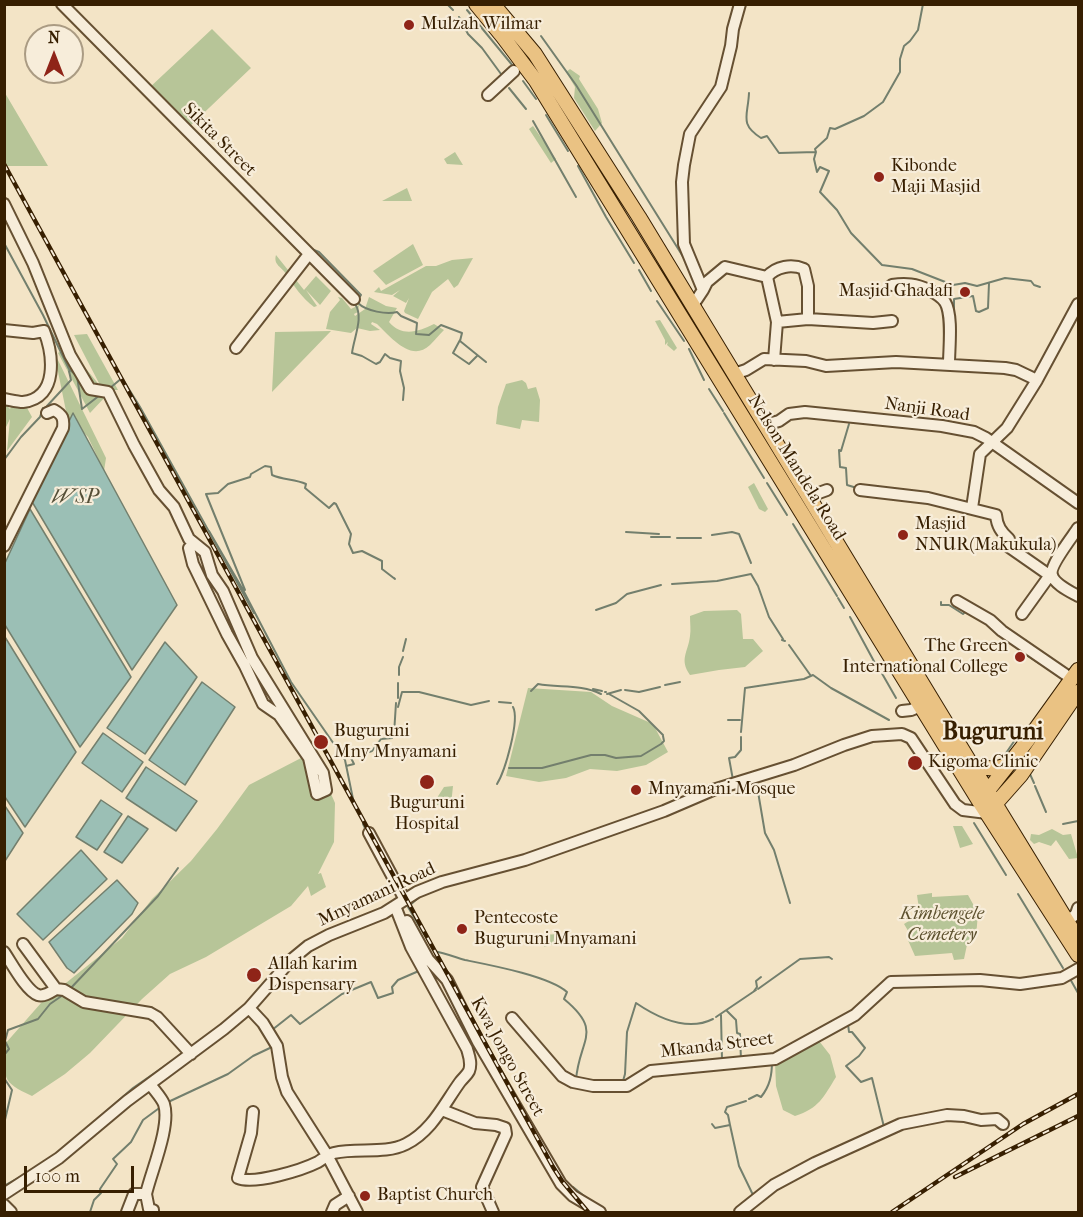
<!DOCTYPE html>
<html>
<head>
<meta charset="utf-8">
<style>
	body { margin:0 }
	#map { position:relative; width:1083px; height:1217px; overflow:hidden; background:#f3e4c6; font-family:"IM FELL French Canon",serif }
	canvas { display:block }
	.frame { position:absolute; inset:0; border:6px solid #371f01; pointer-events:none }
	.north { position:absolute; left:24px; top:24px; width:60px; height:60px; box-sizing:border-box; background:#f7edda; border:2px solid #aa9b83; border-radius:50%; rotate:0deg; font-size:16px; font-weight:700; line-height:24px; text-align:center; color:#371f01 }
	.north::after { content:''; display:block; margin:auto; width:21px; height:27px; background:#8f2418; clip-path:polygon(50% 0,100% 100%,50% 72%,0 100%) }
	.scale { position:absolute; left:24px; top:1166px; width:110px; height:27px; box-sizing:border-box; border:3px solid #371f01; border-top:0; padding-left:8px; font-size:18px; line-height:21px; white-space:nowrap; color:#371f01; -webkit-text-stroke:4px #f7edda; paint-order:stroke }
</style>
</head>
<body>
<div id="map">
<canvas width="1083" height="1217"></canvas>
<div class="frame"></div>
<div class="north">N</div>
<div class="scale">100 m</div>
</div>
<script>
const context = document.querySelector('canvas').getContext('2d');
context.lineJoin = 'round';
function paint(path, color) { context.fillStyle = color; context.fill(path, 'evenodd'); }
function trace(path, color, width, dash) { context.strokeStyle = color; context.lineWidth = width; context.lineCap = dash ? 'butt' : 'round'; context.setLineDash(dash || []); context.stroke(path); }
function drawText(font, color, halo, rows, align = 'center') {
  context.font = font + ' "IM FELL French Canon",serif'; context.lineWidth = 4.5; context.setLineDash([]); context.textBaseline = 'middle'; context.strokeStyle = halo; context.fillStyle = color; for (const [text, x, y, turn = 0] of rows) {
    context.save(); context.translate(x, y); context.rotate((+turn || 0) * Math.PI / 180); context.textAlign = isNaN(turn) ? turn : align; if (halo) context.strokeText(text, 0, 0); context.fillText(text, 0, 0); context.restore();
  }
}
paint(new Path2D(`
	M212,29l39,39 -62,59 -41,-38z
	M570,69l10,7 -1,3 19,30 4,14 -7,8 -21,-33 1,-11 -9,-15z
	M5,93l43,73h-43z
	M533,126l23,33 -5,4 -22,-34z
	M455,152l8,13 -16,-1 -3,-5z
	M407,188l5,13h-30z
	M413,244l10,21 -37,20 -13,-14z
	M276,255l28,35 12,-14 15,15 -11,14 -14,-15 11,16 -3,1c-13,-10 -19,-20 -28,-33 -4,-7 -13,-9 -10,-19z
	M473,258l-15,27 -4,3 -6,-9 -16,13 -14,27 -13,-6 -1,-2 5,-13 -3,5 -13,-7 7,-6 -8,5 -18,-3 5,-5 2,4 45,-25h10l16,-6z
	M338,297l4,1 9,11 8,-4 -1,7 -4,2 1,2 10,-7 4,-12 17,9 11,2 -8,14c13,15 29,10 45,2l10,6c-5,5 -9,10 -14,15 -19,18 -39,-8 -53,-21l-5,-2 -1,2 9,6 -10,1 -13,-3 -6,5 -25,-4 4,-17 10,-12z
	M660,320l17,28 -3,3 -7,-6 1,-3 -3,3v-5l-10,-19z
	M331,331l-59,61 3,-60z
	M87,334l31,56h-15l3,6 -16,17 -32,-60 6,-4 23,21 14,17 -27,-52z
	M54,352l52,106 -2,13 -16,-34 -21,-21z
	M522,380l4,3 2,6 8,-2 4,13 -1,22 -17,-2 -2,9 -24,-5 2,-17 8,-23z
	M4,402l6,7 1,-2 15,-1 6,11 -25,34 3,-32 -5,10z
	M754,483l14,26 -3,3 -6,-3 -11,-22z
	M737,610l4,4 2,25h10l10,12 -18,16 -26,3 -29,5c-11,-16 -2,-22 0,-39 1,-6 0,-13 0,-20l14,-5z
	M528,688l63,4 21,14 41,18 15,28 -22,13 -29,6 -27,-2 -24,9 -27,4 -33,-6z
	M303,757l21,21 11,25 -1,39 -16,32 3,-1 5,14 -15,9 -3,-10 -17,20 -85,51 -36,17 -28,25 -52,54 -25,21 -33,22c-32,-15 -27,-17 -27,-52l36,-41 81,-65 30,-39 39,-38 26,-32 32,-44z
	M453,786l-2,19h-15l-1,-4 9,-14z
	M953,826h9l11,18 -13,4z
	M1052,829l11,6 8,-1 7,24 -9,1 -13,-19 -5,6 -12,-4 -5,2 -4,-4 1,-6 8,1z
	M932,893v4l36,-2 10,18 -2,24 -8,3 -4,19 -10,1 -2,-7 -37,3 -8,-18 3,-4 -6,-10 8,-5 7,-10 -2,-14z
	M559,934l1,8 -16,5 -1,-12z
	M816,1037l14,18 6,22c-13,21 -17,31 -41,39l-12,-6 -7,-24 -1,-24z`), '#b7c598');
const water = new Path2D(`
	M73,413l104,192 -45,65 -101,-170z
	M30,509l101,168 -51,70 -75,-122v-62z
	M5,637l71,115 -51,75 -20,-30z
	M165,642l32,35 -52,77 -38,-26z
	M202,682l33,25 -50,78 -36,-25z
	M103,733l40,29 -21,30 -40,-29z
	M146,767l51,34 -21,30 -50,-33z
	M101,800l21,14 -25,36 -21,-13z
	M5,806l18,27 -18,28h-1z
	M128,816l20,13 -26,34 -18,-11z
	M81,850l26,29 -64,61 -26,-26z
	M117,880l21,23 -6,11 -58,59 -7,-5 -18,-26z`);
paint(water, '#9bbfb5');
trace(water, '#737f6d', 1.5);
trace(new Path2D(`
	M447,4l6,6
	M467,10l46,56
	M459,17l9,17 14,14 19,26
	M541,36l35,49 111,178
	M523,81l13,18
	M509,88l17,21
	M749,93c-1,23 -10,31 12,45l6,-2 12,17 37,-1 -1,-3 12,-11 3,-10 5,1 29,-13 19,-14 17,-30v-13l4,-13 6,-5 8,-11 5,-26
	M546,115l22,36
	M533,121l43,76
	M816,152l-2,7 3,13 3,-5 9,4 -9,21 17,18 14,23 31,32 30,4 41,16 12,-2 12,3 28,-8 26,3 3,4 6,2
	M578,166l28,51 28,46
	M4,243l39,72 26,54 8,7 5,33 18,-14
	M309,248l10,4 42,43 -6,9c9,13 -1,33 -3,49l10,3 14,8 4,-2 5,-8 5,4 11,3 -1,10 4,17 -1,12
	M639,270l12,21
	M360,300l-2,3c8,8 29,12 39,9l4,4 16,7 -1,11 13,1 12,-10 21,8 -2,8 26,21
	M657,301l27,40
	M954,313v-14l19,-3 3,15 3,1 9,-4 1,-25
	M460,340l-7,13 16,11 8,-8
	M689,349l15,31
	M45,376l1,-12
	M110,388l12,-10 18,29 114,206 -45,-82 33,57 49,94 54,78 8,39 7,17
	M709,389l14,22
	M47,406l24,-26 -2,-9
	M724,413l40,65
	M849,424l-8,27 -2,-1 1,17 6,1 1,17 10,3
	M4,460l17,-23 19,-20 3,-9
	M767,483l20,32
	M793,524l44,72
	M626,532l33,2
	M712,535l20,-3 7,2 12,29
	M651,537h19
	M677,538h24
	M672,584l45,-3 34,-7 7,12 11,31 14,22 -1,1 3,1
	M245,590l-39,-96 12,-1 10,-9 22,-7 1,-3 14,-8 6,1 1,8c11,5 23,4 34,9l-1,4 24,20 5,-5 2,1 15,30 -2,10 4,9 9,-2 20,10v8l13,10 -1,-1
	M838,598l6,10
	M941,602v3h8l14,9 2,-2 4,1
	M596,610l20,-7 11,-9 34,-9
	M850,617l26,48
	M789,645l22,31
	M403,651l3,-12
	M1028,653v3l12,8
	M880,670l16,28
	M399,675v-8l4,-10
	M398,683v15
	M665,685l15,-3
	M593,689l9,2
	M625,690l14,2 21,-5
	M531,691l7,-7c21,4 43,0 63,10
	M605,692h1
	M607,694l14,-4
	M609,694l30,17 24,24
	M499,702l12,1
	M398,707l4,-15h17l52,13 18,-4
	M728,720h12
	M741,732l4,-44 59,-9 9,-4 18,13 58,32
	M1008,757l-2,-4 18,-26
	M346,766l8,-2 -3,-6 21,-7 9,-12 11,-1 2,-4 2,-31
	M509,768h33l49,-13h14l11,3 25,-2 20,-12 3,-3 -1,-5
	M1029,772l5,11
	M733,780l-4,-22 6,-1 6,-7v-13
	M756,780l9,53 9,17 16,53
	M497,784c8,-13 23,-64 16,-77
	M1035,786l11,26
	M974,823l32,52
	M363,824l3,6
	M1063,824l15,-3
	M1018,894l45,74
	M419,897l-11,10 26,44c10,2 21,6 31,9 25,5 84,16 102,32l-3,7c40,33 15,40 12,81
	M1069,977l9,16
	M758,989l42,-30 29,-2 3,2
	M69,990l89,-94 20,-28
	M754,991l3,-4 -1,-6 5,-4
	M727,1011l9,9 1,13 3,1 1,26
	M721,1015l1,45
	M716,1017l40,-27
	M848,1024l1,8h3l13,16 -6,8 -13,10 15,16 11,-4 12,49
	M272,1030l19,-15 9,9 42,-30 29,-12 7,16 15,-5 -1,-6 6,-7 23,-10
	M4,1055l5,-6 -4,-8 3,-11 30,-11 12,-15 13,-9
	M4,1078l8,12 -8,34
	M623,1081l2,-7 2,-42 9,-29c22,15 51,29 77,16
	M749,1099l8,-4 4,2c9,-11 11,-22 11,-36
	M166,1103l62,-29 25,-18 19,-9
	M712,1124l3,4 15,-3 -2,-10 -3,-3 2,-5 19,-6
	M730,1125l9,41 15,31
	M87,1128l46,-40 39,-27
	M4,1186l22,-12
	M573,1187l16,13
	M90,1212l4,-12 7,-7 -1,-4 17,-25 -4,-5 18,-17 12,-22 19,-14`), '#737f6d', 2);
const minor = new Path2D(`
	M62,4l292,295
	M488,95l26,-24
	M4,204l29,59 37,92 20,34 18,3 26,53 25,45 15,17 15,32 16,13 7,23 11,16 29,67 71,115 3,17 -9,4 -8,-36 -30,-43 -16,-11 -18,-38 -18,-32 -34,-70 -4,-16
	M892,285c14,-2 24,-1 37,5 6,3 12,6 16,12 8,13 4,46 4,62
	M703,290l4,-8 18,-15 42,10
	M693,305l10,-15 -19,-46 -2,-62 2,-17 6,-31 31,-47 10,-41 2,-17 7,-25
	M777,322l31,-3
	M4,330l29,3 11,-2c9,23 15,67 -21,71 -5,0 -13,-2 -19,-3
	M236,348l73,-94
	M774,360l3,-38 -10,-45c9,-11 25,-13 37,-8l4,17v33l65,4 19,-2
	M734,374l12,-4 18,-11 42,2 20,5 70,-4 109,6 11,2 21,10
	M765,425l14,-4 10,-7 16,-2 137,14 32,6 12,6 92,65
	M860,490l68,8 68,17c1,11 5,17 13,24v8l43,30
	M816,494l11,-4
	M972,508l8,-54 27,-26 30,-48 41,-76
	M1078,528c-5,8 -29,38 -26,47 2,9 19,17 26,21
	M4,546l59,-118c1,-9 0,-13 -9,-18l-7,3
	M957,601l33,19 12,11 70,48
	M1022,614l28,-39
	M902,711l9,-1 10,-4
	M369,833l36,67
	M407,921l21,38 19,21 31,62 83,142 12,12 27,16
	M1068,921l8,-7 2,-6
	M23,944l33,45 8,1 20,12 66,11 7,4 34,37
	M4,952c7,10 22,39 34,43 6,2 13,-3 18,-6
	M249,1008l14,15 14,23 5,31 5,15 40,63 30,57
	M512,1018l50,58 11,6 20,4h34l24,-15 124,-12 80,-44 36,-33 89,-2 40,4 42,-6 16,-9
	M442,1110l33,13 21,2 9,3 1,6 -24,53 11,25
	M253,1112l-2,21 -13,45c16,7 64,-8 80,-16 5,-3 9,-7 16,-9 23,-6 50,2 72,-9 26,-13 38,-40 54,-62 3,-4 7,-7 9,-11 3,-8 0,-15 -2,-22l-56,-102 -16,-41
	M4,1194l55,-36 68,-57 97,-72 25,-21 42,-48 17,-14 21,-11 55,-22 33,-21 25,-10 83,-22 139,-49 49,-21 81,-25 50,-20 28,-9 30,-2 9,4 44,66 8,6 24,3
	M146,1194l3,15 4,1v2
	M4,1205l7,7
	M127,1212l7,-18h12c5,-22 25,-68 18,-90 -3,-7 -10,-14 -14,-20
	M332,1212l3,-7 14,-9
	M740,1212l34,-27 41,-22 86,-39 46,-9 17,1 17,4 16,-1 6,5`);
const major = new Path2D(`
	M476,4l27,33 33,44 443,720 99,154
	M493,4l42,50 104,163 349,575 90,147
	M970,763c14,6 26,8 40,0
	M983,797l44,-56 51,-71
	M990,810l31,-35 57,-83`);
trace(minor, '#665032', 14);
trace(major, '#371f01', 16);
trace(minor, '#f7edda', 10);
trace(major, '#eac283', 14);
const rail = new Path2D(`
	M4,164l549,1003 9,14 26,31
	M955,1177l123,-61
	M892,1212l131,-88 55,-30`);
trace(rail, '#371f01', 4.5);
trace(rail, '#f7edda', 2, [7]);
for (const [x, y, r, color] of [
	[409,25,6,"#8f2418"],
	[879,177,6,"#8f2418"],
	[965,292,6,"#8f2418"],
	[903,535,6,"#8f2418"],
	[1020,657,6,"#8f2418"],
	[321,742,8,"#8f2418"],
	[915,763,8,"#8f2418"],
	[427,782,8,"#8f2418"],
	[636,790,6,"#8f2418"],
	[462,929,6,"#8f2418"],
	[254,975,8,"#8f2418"],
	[365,1196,6,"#8f2418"]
]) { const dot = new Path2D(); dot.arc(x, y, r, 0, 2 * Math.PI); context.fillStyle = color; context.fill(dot); trace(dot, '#f7edda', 2); }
drawText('18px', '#371f01', '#f7edda', [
	["Mulzah Wilmar",421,25],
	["Kibonde",891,167],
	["Maji Masjid",891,188],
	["Masjid Ghadafi",953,292,"right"],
	["Masjid",915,525],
	["NNUR(Makukula)",915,546],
	["The Green",1008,647,"right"],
	["International College",1008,668,"right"],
	["Buguruni",334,732],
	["Mny Mnyamani",334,753],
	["Kigoma Clinic",928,763],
	["Mnyamani Mosque",648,790],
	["Buguruni",427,804,"center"],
	["Hospital",427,825,"center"],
	["Pentecoste",474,919],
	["Buguruni Mnyamani",474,940],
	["Allah karim",268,965],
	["Dispensary",268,986],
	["Baptist Church",377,1196]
], 'left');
drawText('18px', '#371f01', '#f7edda', [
	["Sikita Street",219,140,45],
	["Nanji Road",927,410,8],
	["Nelson Mandela Road",796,468,58],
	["Mnyamani Road",377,895,-25],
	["Mkanda Street",717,1046,-7],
	["Kwa Jongo Street",507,1057,61]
]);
drawText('italic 18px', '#5d512e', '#f7edda', [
	["Kimbengele",942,915],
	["Cemetery",942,936]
]);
drawText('italic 20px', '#554f37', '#f7edda', [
	["WSP",75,498]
]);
drawText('bold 24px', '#371f01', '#f7edda', [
	["Buguruni",993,733]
]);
</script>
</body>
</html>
